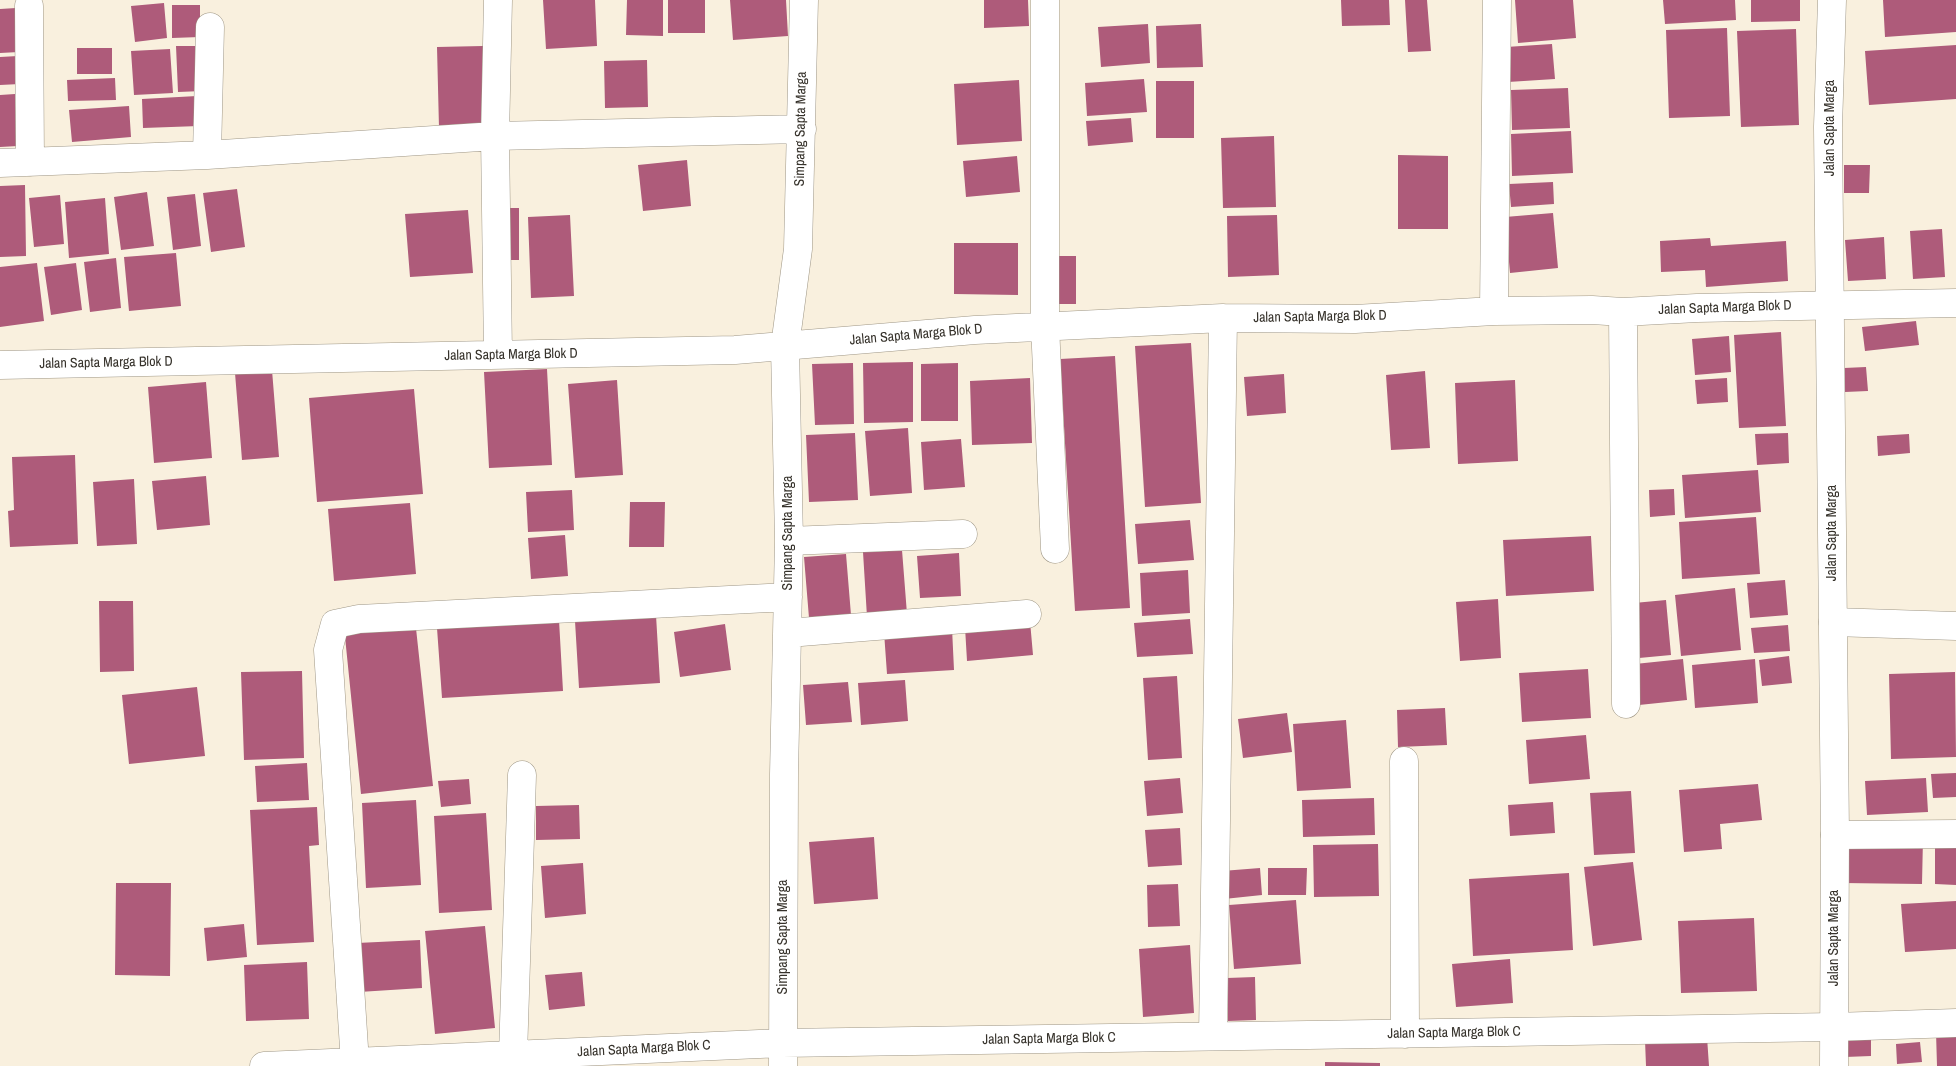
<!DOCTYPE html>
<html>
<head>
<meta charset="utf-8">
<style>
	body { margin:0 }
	canvas { display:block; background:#f9f0de }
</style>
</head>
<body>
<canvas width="1956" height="1066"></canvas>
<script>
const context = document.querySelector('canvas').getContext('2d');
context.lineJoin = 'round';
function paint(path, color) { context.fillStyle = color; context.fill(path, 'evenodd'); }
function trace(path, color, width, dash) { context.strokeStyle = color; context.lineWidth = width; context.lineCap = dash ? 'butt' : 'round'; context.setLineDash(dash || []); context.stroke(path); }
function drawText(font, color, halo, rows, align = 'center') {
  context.font = font + ' "Archivo Narrow",sans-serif'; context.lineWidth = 5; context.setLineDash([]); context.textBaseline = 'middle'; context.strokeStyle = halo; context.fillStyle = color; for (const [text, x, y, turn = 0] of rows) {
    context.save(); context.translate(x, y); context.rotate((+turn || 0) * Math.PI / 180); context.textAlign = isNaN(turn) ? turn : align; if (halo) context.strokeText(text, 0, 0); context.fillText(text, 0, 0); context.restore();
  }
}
paint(new Path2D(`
	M543,0h52l2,46 -51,3z
	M627,0h36v36l-37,-1z
	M668,0h37v33h-37z
	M730,0h56l2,36 -55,4z
	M984,0h44l1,26 -45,2z
	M1341,0h48l1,25 -48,1z
	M1405,0h22l4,51 -23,1z
	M1515,0h58l3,38 -58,5z
	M1663,0h72l1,20 -71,4z
	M1751,0h49v21l-49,1z
	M1883,0h73v32l-71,5z
	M164,3l3,35 -32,4 -4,-36z
	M172,5h28v32l-28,1z
	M16,8l3,44 -19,1v-44z
	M1148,24l2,39 -49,4 -3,-40z
	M1201,24l2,43 -46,1 -1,-42z
	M1727,28l3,88 -61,2 -3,-88z
	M1796,29l3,96 -58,2 -4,-96z
	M1552,44l3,35 -47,3 -2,-35z
	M1956,45v54l-87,6 -4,-54z
	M176,46h25l2,45 -25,1z
	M483,46l1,81 -45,1 -2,-81z
	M77,48h35v26h-35z
	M170,49l3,44 -39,2 -3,-44z
	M18,56l2,28 -20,1v-28z
	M647,60l1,47 -43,1 -1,-47z
	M115,78l1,22 -48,1 -1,-21z
	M1144,79l3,33 -60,4 -2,-33z
	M1019,80l3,61 -65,4 -3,-61z
	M1156,81h38v57h-38z
	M1568,88l2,40 -58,2 -1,-40z
	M15,94l3,52 -18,1v-52z
	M197,96l2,30 -56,2 -1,-29z
	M129,106l2,31 -59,5 -3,-32z
	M1131,118l2,24 -45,4 -2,-25z
	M1571,131l2,42 -61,3 -1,-42z
	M1274,136l2,71 -53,1 -2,-70z
	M1398,155l50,1v73h-50z
	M1017,156l3,36 -54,5 -3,-36z
	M687,160l4,46 -48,5 -5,-46z
	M1844,165h26l-1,28h-25z
	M1553,182l1,22 -43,3 -2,-23z
	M25,185l1,71 -26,1v-71z
	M237,189l8,58 -34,5 -8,-59z
	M147,192l7,54 -33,4 -7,-53z
	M195,194l6,52 -28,4 -6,-53z
	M60,195l4,49 -30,3 -5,-49z
	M105,198l4,56 -40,4 -4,-56z
	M501,208h18v52h-19z
	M468,210l5,63 -63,4 -5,-63z
	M1553,213l5,55 -48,5 -5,-56z
	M570,215l4,81 -43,2 -3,-81z
	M1277,215l2,60 -51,2 -1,-61z
	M1942,229l3,48 -32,2 -3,-48z
	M1884,237l2,42 -38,2 -3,-41z
	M1710,238l1,8 75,-5 2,40 -82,6 -1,-17 -44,2 -1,-31z
	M954,243h64v52l-64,-1z
	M176,253l5,53 -52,5 -5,-54z
	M1057,256h19v48h-20z
	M116,258l5,50 -31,4 -6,-50z
	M37,263l7,58 -44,6v-60z
	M76,263l6,47 -31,5 -7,-48z
	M1916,321l3,24 -54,6 -3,-24z
	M1781,332l5,94 -47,2 -5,-93z
	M1729,336l2,36 -36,3 -3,-36z
	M1191,343l10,160 -56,4 -10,-161z
	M1115,356l15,252 -55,3 -15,-252z
	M913,362v60l-49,1 -1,-60z
	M853,363l1,61 -39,1 -3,-61z
	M958,363v58h-37v-57z
	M1866,367l2,24 -23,1 -1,-24z
	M547,369l5,96 -63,3 -5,-96z
	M272,370l7,87 -37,3 -7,-87z
	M1425,371l5,77 -39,2 -5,-75z
	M1284,374l2,39 -39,3 -3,-39z
	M1030,378l2,65 -60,2 -2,-64z
	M1727,378l1,24 -31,2 -2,-24z
	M617,380l6,95 -48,3 -7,-94z
	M1515,380l3,81 -60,3 -3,-81z
	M206,382l6,76 -58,5 -6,-76z
	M414,389l9,105 -106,8 -8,-104z
	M908,428l4,65 -42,3 -5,-65z
	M855,433l3,67 -49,2 -3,-67z
	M1788,433l1,30 -32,2 -2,-31z
	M1909,434l1,19 -32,3 -1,-20z
	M961,439l4,48 -41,3 -3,-48z
	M75,455l3,89 -68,3 -2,-36 6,-1 -2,-53z
	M1758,470l3,42 -76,6 -3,-43z
	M206,476l4,49 -53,5 -5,-49z
	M134,479l3,65 -40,2 -4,-64z
	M1674,489l1,26 -25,2 -1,-27z
	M572,490l2,40 -46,2 -2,-40z
	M630,502h35l-1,45h-35z
	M410,503l6,71 -82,7 -6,-72z
	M1756,517l4,57 -78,5 -3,-57z
	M1190,520l4,40 -56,4 -3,-40z
	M565,535l3,41 -37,3 -3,-41z
	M1591,536l3,55 -88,5 -3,-56z
	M902,550l5,64 -40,3 -4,-65z
	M959,553l2,43 -41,2 -3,-42z
	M846,554l5,61 -42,3 -5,-61z
	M1188,570l2,43 -48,3 -2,-43z
	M1785,580l3,35 -38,3 -3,-35z
	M1735,588l6,62 -60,6 -6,-61z
	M1498,599l3,59 -41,3 -4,-59z
	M1666,600l5,55 -32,3 -5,-55z
	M99,601h34l1,70 -34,1z
	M656,615l4,68 -81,5 -4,-67z
	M415,619l18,167 -72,8 -17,-167z
	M1190,619l3,35 -56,3 -3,-34z
	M559,620l4,71 -121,7 -5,-70z
	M1030,621l3,34 -66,6 -2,-34z
	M725,624l6,46 -51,7 -6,-45z
	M1788,625l2,26 -36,2 -3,-25z
	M952,628l2,42 -67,4 -3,-42z
	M1789,656l3,27 -30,3 -3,-26z
	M1683,659l4,41 -48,5 -4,-41z
	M1755,659l3,44 -63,5 -3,-43z
	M1588,669l3,49 -69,4 -3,-49z
	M302,671l2,87 -60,2 -3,-88z
	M1955,672l1,85 -65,2 -2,-85z
	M1177,676l5,82 -34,2 -5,-82z
	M905,680l3,41 -47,4 -3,-42z
	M848,682l4,40 -46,3 -3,-40z
	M197,687l8,69 -76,8 -7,-69z
	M1445,708l2,37 -49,2 -1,-37z
	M1287,713l5,39 -49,6 -5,-39z
	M1346,720l5,68 -54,3 -4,-67z
	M1586,735l4,44 -61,5 -3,-44z
	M307,763l2,37 -52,2 -2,-36z
	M1956,773v24l-23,1 -2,-24z
	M1180,778l3,35 -36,3 -3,-35z
	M1926,778l2,34 -61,3 -2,-34z
	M469,779l2,25 -30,3 -3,-26z
	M1758,784l4,36 -42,4 2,25 -38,3 -5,-62z
	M1631,791l4,62 -41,2 -4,-62z
	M1374,798l1,37 -72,2 -1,-37z
	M416,800l5,85 -55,3 -4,-85z
	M1553,802l2,31 -45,3 -2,-31z
	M579,805l1,34 -44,1v-34z
	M317,807l2,38 -10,1 5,96 -57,3 -7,-135z
	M486,813l6,97 -53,3 -5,-97z
	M1180,828l2,37 -34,2 -3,-37z
	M874,837l4,62 -64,5 -5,-62z
	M1843,837l80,1 -1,46 -80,-1z
	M1378,844l1,52 -65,1 -1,-52z
	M1935,844h21v41l-21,-1z
	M1633,862l9,78 -49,6 -9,-79z
	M583,863l3,51 -41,4 -4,-52z
	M1260,868l2,27 -38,4 -2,-28z
	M1268,868h39l-1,27h-38z
	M1569,873l4,77 -100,6 -4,-77z
	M116,883h55l-1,93 -55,-1z
	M1178,884l2,42 -32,1 -1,-42z
	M1296,900l5,64 -67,5 -5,-64z
	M1956,901v48l-51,3 -4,-48z
	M1754,918l3,73 -76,2 -3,-72z
	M244,924l3,33 -40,4 -3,-33z
	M485,926l10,102 -60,6 -10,-103z
	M420,940l2,48 -63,4 -2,-49z
	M1190,945l4,68 -51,4 -4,-68z
	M1510,959l3,44 -57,4 -4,-43z
	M307,962l2,57 -63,2 -2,-56z
	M582,972l3,34 -36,4 -4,-35z
	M1255,977l1,43 -28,1 -1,-43z
	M1936,1032h20v34h-19z
	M1844,1033h27v23l-26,1z
	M1707,1037l2,29h-63l-1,-26z
	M1920,1042l2,20 -25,2 -1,-20z
	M1325,1062l55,1v3h-55z`), '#ae5b7a');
const minor = new Path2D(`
	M1045,0v325l10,224
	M29,6l1,156
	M207,155l3,-128
	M0,163l207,-8 288,-19 307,-7
	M1494,311l3,-311
	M1623,312l3,392
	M498,355l-3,-219 3,-136
	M0,365l735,-15 240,-20 248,-12 132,1 139,-8 98,-1 31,2 74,-4 259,-5
	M789,541l174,-7
	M1833,622l123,4
	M788,633l239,-19
	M1404,761l1,273
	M1835,835l121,-1
	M1213,1036l10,-718
	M513,1055l9,-280
	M355,1063l-27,-413 7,-26 24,-5 429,-22
	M264,1066l518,-23 1052,-16 122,-4
	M783,1066l1,-292 5,-233 -4,-195 13,-97 6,-249`);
const tertiary = new Path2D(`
	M1832,0l-4,127 7,708 -1,231`);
trace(minor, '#9f9786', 29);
trace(tertiary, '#9f9786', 29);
trace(minor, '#fff', 28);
trace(tertiary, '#fff', 28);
drawText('14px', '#36322b', '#fff', [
	["Jalan Sapta Marga",1830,128,-90],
	["Simpang Sapta Marga",801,129,-89],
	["Jalan Sapta Marga Blok D",1725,308,-2],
	["Jalan Sapta Marga Blok D",1320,317,-1],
	["Jalan Sapta Marga Blok D",916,335,-5],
	["Jalan Sapta Marga Blok D",511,355,-1],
	["Jalan Sapta Marga Blok D",106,363,-1],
	["Simpang Sapta Marga",788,533,-90],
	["Jalan Sapta Marga",1832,533,-90],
	["Simpang Sapta Marga",783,937,-90],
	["Jalan Sapta Marga",1834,938,-90],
	["Jalan Sapta Marga Blok C",1454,1033,-1],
	["Jalan Sapta Marga Blok C",1049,1039,-1],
	["Jalan Sapta Marga Blok C",644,1049,-3]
]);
</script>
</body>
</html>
